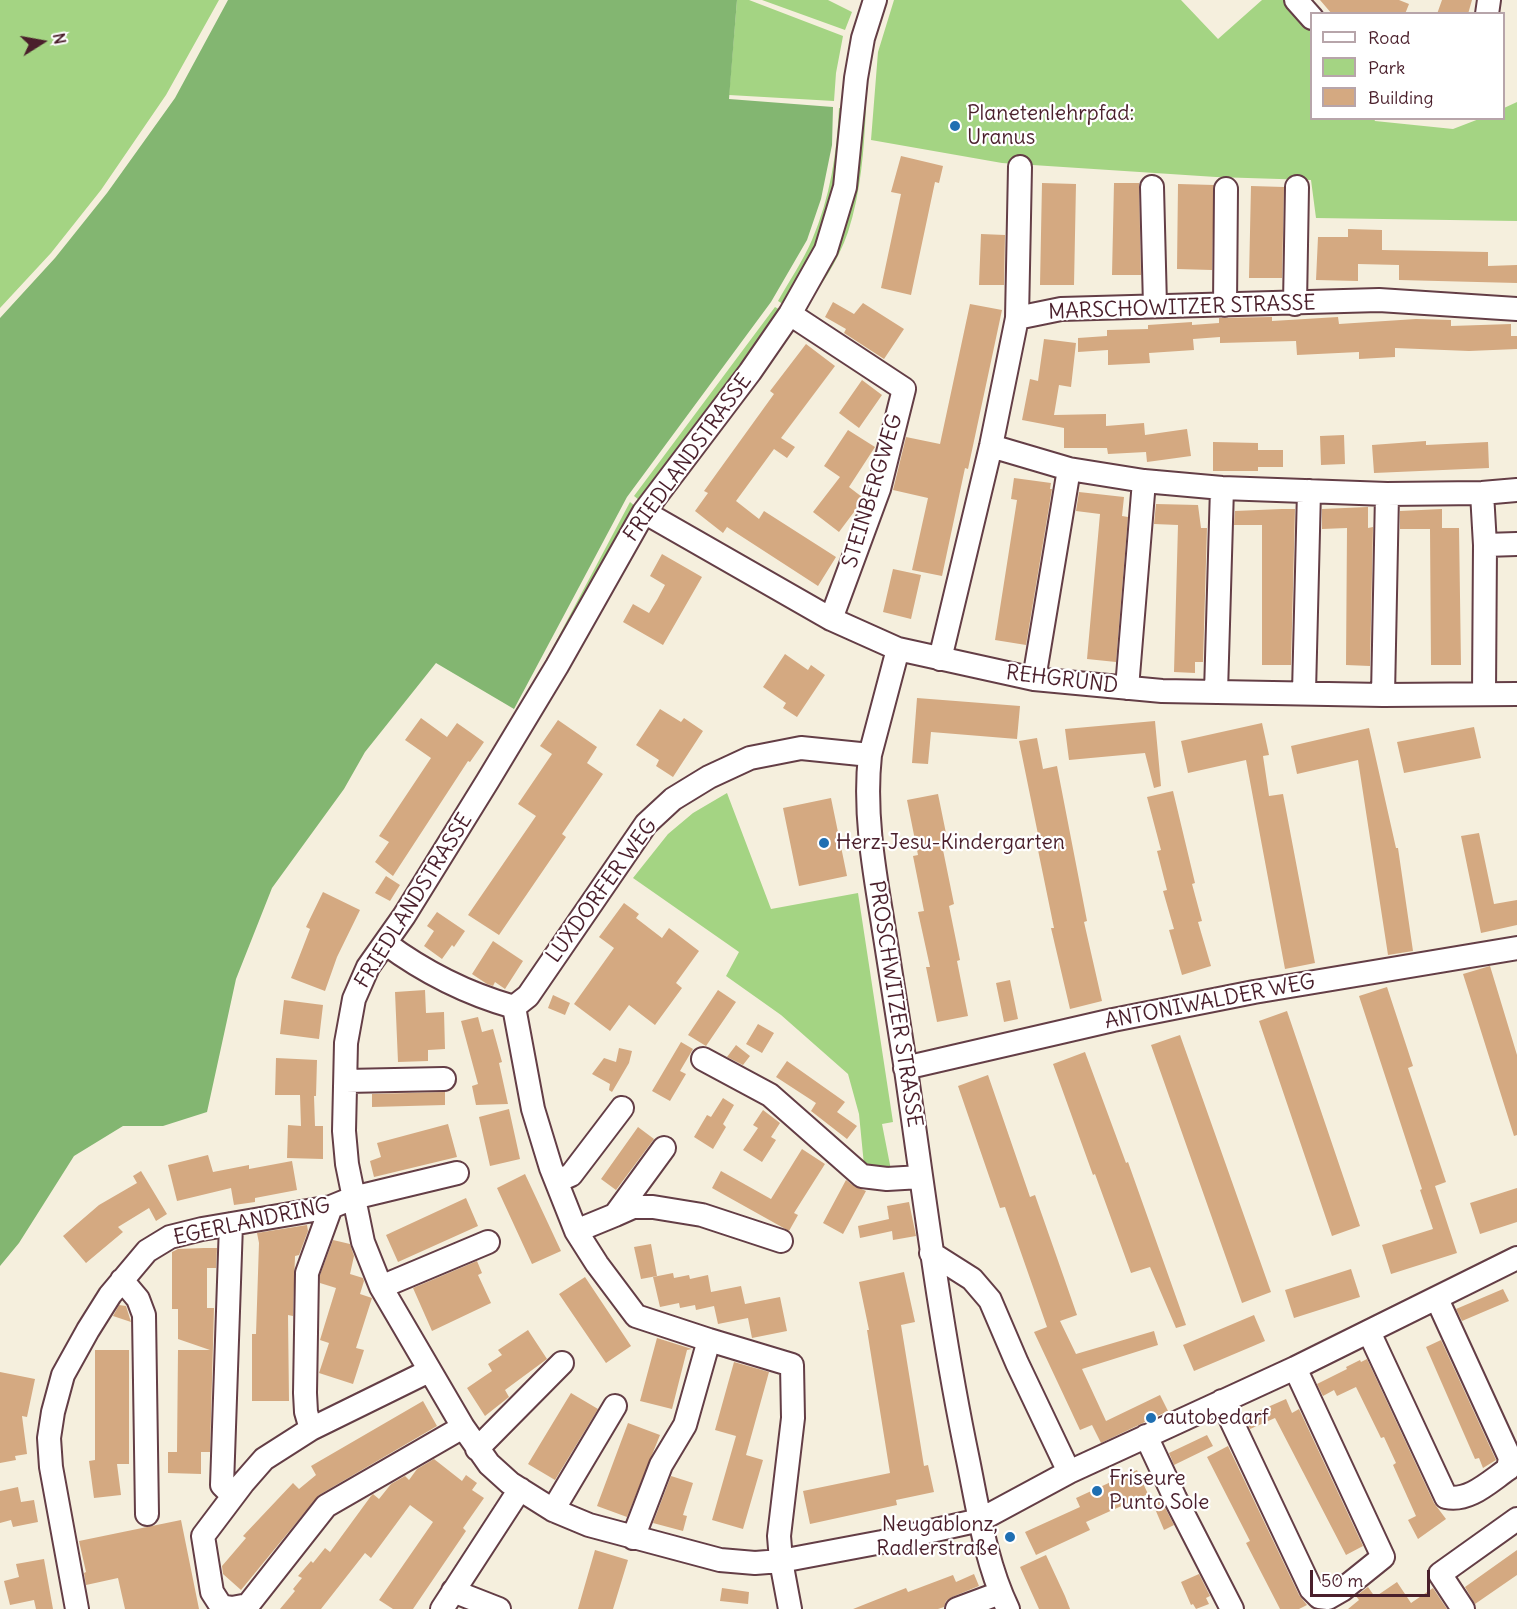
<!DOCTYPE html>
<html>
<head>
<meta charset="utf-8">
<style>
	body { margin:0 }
	#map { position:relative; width:1517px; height:1609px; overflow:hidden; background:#f5efdd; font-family:Delius,sans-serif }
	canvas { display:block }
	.legend { position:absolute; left:1310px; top:12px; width:195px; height:108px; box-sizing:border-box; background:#fff; border:2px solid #b7a5aa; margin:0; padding:8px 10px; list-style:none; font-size:18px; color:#4a1f2b }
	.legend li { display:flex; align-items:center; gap:12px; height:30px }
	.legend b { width:30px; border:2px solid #b7a5aa }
	.north { position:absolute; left:12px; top:12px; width:60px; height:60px; -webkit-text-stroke:4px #fff; paint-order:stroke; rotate:79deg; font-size:16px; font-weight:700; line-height:24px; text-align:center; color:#4a1f2b }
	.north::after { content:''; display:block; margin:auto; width:21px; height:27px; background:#4a1f2b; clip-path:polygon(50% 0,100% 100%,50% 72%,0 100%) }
	.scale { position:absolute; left:1310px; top:1570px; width:120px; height:27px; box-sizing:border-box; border:3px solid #4a1f2b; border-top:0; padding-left:8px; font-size:18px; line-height:21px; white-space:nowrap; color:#4a1f2b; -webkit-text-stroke:4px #fff; paint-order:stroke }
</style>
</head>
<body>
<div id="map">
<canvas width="1517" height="1609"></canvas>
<ul class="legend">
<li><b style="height:8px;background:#fff"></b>Road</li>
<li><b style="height:16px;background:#a4d483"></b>Park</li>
<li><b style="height:16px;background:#d4a981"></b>Building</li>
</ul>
<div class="north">N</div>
<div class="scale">50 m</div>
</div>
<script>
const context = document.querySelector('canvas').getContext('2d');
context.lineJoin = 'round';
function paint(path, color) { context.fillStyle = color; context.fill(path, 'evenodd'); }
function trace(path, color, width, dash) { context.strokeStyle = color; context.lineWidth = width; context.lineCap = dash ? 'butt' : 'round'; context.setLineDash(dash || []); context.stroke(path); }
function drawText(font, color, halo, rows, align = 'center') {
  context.font = font + ' Delius,sans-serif'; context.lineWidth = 4.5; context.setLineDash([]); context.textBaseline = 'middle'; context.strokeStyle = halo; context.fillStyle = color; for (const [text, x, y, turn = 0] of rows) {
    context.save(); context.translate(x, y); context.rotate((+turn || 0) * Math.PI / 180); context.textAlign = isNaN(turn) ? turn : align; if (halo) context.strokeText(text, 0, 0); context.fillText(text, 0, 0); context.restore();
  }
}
paint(new Path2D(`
	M0,0h219l-53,95 -65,95 -50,63 -51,55z
	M737,0h12l94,36 -7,37 -2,28 -105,-6z
	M762,0h66l24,12 -7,18z
	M894,0h287l37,39 44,-39h28l21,24 1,94 62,1 1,2 78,8 26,-10 25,-1v-10l13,-6v119l-201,-3 -5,-38 -95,-3 -214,-14 -131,-23 7,-88z
	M866,107c-2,43 -5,85 -18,125 -10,30 -29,56 -46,81l59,-205z
	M839,108h6l-2,46 -24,93 -33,59 -8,-5c11,-20 25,-40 34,-61 18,-42 25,-87 27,-132z
	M775,307l7,4 -39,56 -104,133 -5,-4z
	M630,502l5,4 -84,157 -69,107 63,-108z
	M727,793l44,116 87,-16 35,229 -11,2 9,46 -27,-5 -5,-51 -11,-40 -67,-59 -55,-39 13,-24 -106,-74 35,-44 25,-21z`), '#a4d483');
paint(new Path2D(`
	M228,0h509l-8,99 104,8 -1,38 -11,54 -14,41 -36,62 -144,195 -113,212 -78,-46 -71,89 -21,37 -72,99 -36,91 -29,133 -44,14h-40l-49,30 -55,87 -19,23v-948l55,-60 52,-65 68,-95z`), '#83b671');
paint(new Path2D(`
	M1320,0h79l10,4 -4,10h-73z
	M1442,0h30l-4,14h-31z
	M901,156l42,10 -4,17 -4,-1 -24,113 -30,-7 20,-94 -10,-2z
	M1042,183l34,1 -2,101h-34z
	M1114,183h25l2,92h-29z
	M1178,184l36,1 -2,85 -35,-1z
	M1251,186l33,1 -2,91h-33z
	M1348,229l34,1v20l106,2v14l29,-1v18l-118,-3v-15l-41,-1v17l-42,-1 2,-43h30z
	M981,234l24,1 -1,50h-25z
	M833,302l21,12 9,-11 41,26 -20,30 -40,-26 2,-4 -21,-12z
	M970,304l32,6 -34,159 -3,-1 -23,108 -30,-6 16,-72 -35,-8 13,-53 34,7z
	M1272,317v4l66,-4 1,7 77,-5 35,1v6l60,-2v12h6v13l-48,2 -74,-3v9l-36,2v-7l-62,3 -1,-14 -76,2v-6l-27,2 1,11 -45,3 1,10 -42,2v-15l-30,2v-14l29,-2v-6l41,-1v-4l44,-3v3l27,-2v-5z
	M1044,339l32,4 -5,44 -12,-2 -5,30 52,-1v12l38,-3 1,12 42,-6 4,27 -44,6 -1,-10 -38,2 -1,-6h-43v-20l-42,-8 8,-41 8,2z
	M806,344l29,22 -54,72 14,9 -8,11 -13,-9 -38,52 23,18 5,-8 72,46 -18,29 -91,-59 -4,6 -28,-22 13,-18 -4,-2 70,-97 -4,-3z
	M862,380l20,15 -23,33 -20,-15z
	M848,430l27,17 -26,40 13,10 -5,11 -18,24 -26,-20 27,-35 -16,-11z
	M1344,435l1,29 -24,1 -1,-29z
	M1426,441v4l62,-3 1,26 -115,5 -2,-28z
	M1213,442l45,1v7h25v17h-25v4h-45z
	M1014,478l37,5 -1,6h2l-26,156 -31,-5 22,-140 -6,-1z
	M1079,492l45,5 -2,19 6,1 -12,145 -29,-3 13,-145 -24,-3z
	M1156,504l42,1 3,23h6l-4,134h-8v11l-21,-1 4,-147 -24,-1z
	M1368,507v21l5,-1 -3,139 -24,-1 1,-137 -25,1v-20z
	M1282,509h13l-4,156h-29v-140h-28l1,-14z
	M1442,509v19h17l2,137h-30l-1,-136h-30v-18z
	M662,554l40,23 -39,68 -40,-23 10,-18 16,9 8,-13 8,-15 -15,-9z
	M893,569l28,6 -10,44 -28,-7z
	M785,654l23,16 3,-5 14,10 -28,42 -14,-9 3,-5 -23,-16z
	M917,698l103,8 -3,33 -86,-7 -3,32 -16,-1z
	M660,709l21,13 3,-4 19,13 -30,46 -17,-11 3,-6 -23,-15z
	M421,718l26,19 10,-14 27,19 -14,20 -2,-1 -75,115 -18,-14 14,-20 -10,-6 52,-78 -26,-18z
	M558,720l39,27 -10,16 16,11 -41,60 4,3 -67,98 -31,-20 68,-99 -18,-12 34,-50 -12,-8z
	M1155,721l6,65 -7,2 -9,-35 -76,7 -4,-31z
	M1262,723l7,32 -6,1 6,40 14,-2 32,169 -30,6 -39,-209 -58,13 -7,-32z
	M1474,727l7,31 -77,15 -7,-31z
	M1369,728l27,120h2l15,103 -25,4 -30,-195 -61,14 -6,-28z
	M1037,738l6,31 14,-3 30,155 -3,1 18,79 -32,8 -19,-81h3l-16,-78 3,-1 -22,-108z
	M1173,791l22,92 -3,1 10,37 -4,1 13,44 -29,9 -13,-45 5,-1 -11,-38 4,-1 -10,-39 4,-1 -14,-53z
	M938,794l11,54 -6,2 11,54 -5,2 11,54 -3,1 11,55 -31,6 -11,-55h4l-12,-55 6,-1 -11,-55 5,-1 -11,-55z
	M831,798l16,78 -48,10 -16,-78z
	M1479,833l15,71 23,-4v25l-36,8 -20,-97z
	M386,876l14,9 -10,16 -15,-8z
	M323,892l37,18 -23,47 -12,34 -34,-13 19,-49 -4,-2z
	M624,903l15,11 -3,4 26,20 7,-10 30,23 -23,32 6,5 -27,37 -26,-20 -19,26 -36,-27 40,-56 -15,-11z
	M437,912l28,19 -11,16 -2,-2 -10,14 -18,-13 10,-15 -7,-5z
	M493,941l30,20 -18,28 -10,-7 -2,4 -6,-2 -15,-10z
	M1490,966l27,89v80l-3,1 -51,-162z
	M1010,980l8,39 -14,3 -8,-39z
	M1387,987l26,79 -5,2 38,114 -11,4 22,67 -66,21 -9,-29 51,-16 -13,-39 2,-1 -63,-193z
	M425,990l1,23 18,-1 1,37 -17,1v11l-30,1 -3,-70z
	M718,990l18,12 -30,44 -18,-11z
	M553,995l17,8 -5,12 -17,-7z
	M284,1000l39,5 -4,34 -39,-5z
	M1287,1011l73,215 -28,10 -73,-215z
	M478,1017l4,15 11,-3 9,33 -3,1 9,41 -32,1 -4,-19 6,-2 -17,-63z
	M758,1024l16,9 -12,20 -16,-9z
	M1180,1035l91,257 -29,11 -91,-258z
	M681,1042l12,7 -13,22 6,3 -16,27 -18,-10z
	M736,1045l14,11 -7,9 -16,-8z
	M619,1048l13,3 -3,12 -17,29 -3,-2 1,-6 -18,-10 12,-16 12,4z
	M1085,1052l41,111 2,-1 58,163 -10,3 -26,-61 -19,6 -36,-99 -2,1 -40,-111z
	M276,1058l41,2 -1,36h-2l1,30h8v33l-36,-1 1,-33 13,1 -1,-31h-25z
	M787,1061l58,41 -8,10 20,14 -10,13 -36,-28 5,-8 -40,-26z
	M988,1075l42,122 5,-2 42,120 -17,6 16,33 78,-23 4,14 -76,24 24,52 54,-26 8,16 -67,32 -9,-18 -12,5 -46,-98 13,-5 -42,-120 -5,1 -42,-122z
	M445,1092v13l-73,2v-13z
	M723,1098l11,7 -11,19 3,3 -13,22 -19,-12 13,-22 4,2z
	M509,1109l11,50 -30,7 -11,-49z
	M763,1110l17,13 -9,14 5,3 -14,22 -19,-12 15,-22 -5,-3z
	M448,1124l9,33 -83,20 -4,-16 11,-4 -4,-14z
	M638,1127l16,12 -38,51 -15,-11z
	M802,1149l23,15 -31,49 4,2 -9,16 -77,-43 9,-17 50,28z
	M208,1155l5,17 36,-7v4l43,-8 5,29 -42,8v4l-21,3 -3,-17 -54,13 -9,-36z
	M141,1171l26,43 -11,7 -7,-13 -31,19 5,5 -37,31 -23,-27 36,-31 38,-22 -4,-7z
	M525,1174l36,77 -29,13 -35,-76z
	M846,1180l8,6 12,5 -23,43 -20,-11z
	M1517,1188v34l-37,12 -10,-31z
	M466,1198l12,28 -80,36 -12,-27z
	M909,1202l7,34 -23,4 -1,-9 -32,7 -2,-12 31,-7 -2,-13z
	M307,1225l1,6 -9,24 -4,1 -2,60 -5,-1 1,86h-37v-67h4l3,-91 -2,-10z
	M333,1240l17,4 4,12 -4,18 13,4 1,3 -4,13 12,4 -16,50 8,2 -11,34 -34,-11 10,-30 -9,-3 16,-52 -16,-5v-8z
	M651,1244l6,32 -16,3 -7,-32z
	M204,1248h13l-1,20h-9v40h7l-4,144h-9v22l-33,-1v-21h9l1,-102h32l-32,-11v-30h-6v-57l6,-3z
	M477,1261l5,12 -4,2 13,28 -59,28 -19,-43z
	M1351,1269l9,28 -66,21 -9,-28z
	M904,1272l11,50 -14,3 23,141 4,-1 6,27 -38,8 1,5 -87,19 -7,-33 87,-18 -23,-143h2l-10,-48z
	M673,1273l1,5 15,-3 1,4 18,-4 3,17 30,-6 4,18 35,-7 7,34 -35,7 -4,-20 -30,6 -4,-18 -18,4 -1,-5 -15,3 -1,-5 -19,4 -7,-30z
	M585,1277l46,69 -25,17 -47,-69z
	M1503,1289l6,12 -47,20 -6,-12z
	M119,1305l7,1 5,16 -18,-6z
	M1254,1315l11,26 -71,30 -11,-26z
	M528,1330l19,29 -42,31 4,7 -24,19 -18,-28 25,-17 -4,-7 14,-9 -4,-5z
	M657,1338l35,11 -5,1 -15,59 -32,-8z
	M1441,1340l55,120 -13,8 -4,-10 -4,1 -49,-112z
	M95,1350h34v114h-12l4,31 -27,3 -5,-37 6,-1z
	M1367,1359l67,144 12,16 -28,20 -10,-19 8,-4 -23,-51 3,-2 -12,-26 -3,1 -25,-51 -19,9 -3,-6 -11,6 -6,-12 30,-15 -1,-2 14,-7 1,2z
	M734,1362l35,10 -23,83 17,5 -20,69 -31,-9 24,-84 -21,-6z
	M0,1372l35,7 -8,38 -5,-1 5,38 -12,2 1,4 -16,3z
	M571,1393l27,16 -43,71 -27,-16z
	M1286,1399l6,14 7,-4 64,137 -17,9 -71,-137 -25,11 -5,-12z
	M423,1401l14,25 -118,69 -78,95 -18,-16 -1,-8 24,-28 -3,-2 50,-53 6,6 17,-14 -5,-9z
	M628,1423l32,12 -33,82 -30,-11z
	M1207,1435l6,11 -39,19 -5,-12z
	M1228,1446l71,149 8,10 -8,4h-19l-34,-66 4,-2 -43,-84z
	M434,1459l28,22 4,-6 11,8 -5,7 12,8 -21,30 3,3 -53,78h-20l-14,-9 54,-78 -23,-17 -39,53 -6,-5 -44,56h-41l15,-18 -2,-2 9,-11 -4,-2 13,-15 2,2 12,-15 5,4 41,-56 2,-2 6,5 12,-15 14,-8 4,4 8,-11z
	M1137,1470l11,24 -62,28 4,8 -54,25 -11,-23 55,-25 -4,-9z
	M671,1476l22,7 -10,32 4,1 -4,15 -30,-8z
	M18,1487l3,15 13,-2 4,22 -25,5 -2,-7 -11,3v-32z
	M1161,1500l13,25 -10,5 -11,-26z
	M181,1520l18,89h-74l-7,-31 -32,7 -2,-12 2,-1 -7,-31z
	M595,1550l33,10 -15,49h-35z
	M1517,1550v25l-42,29 -10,-17z
	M1046,1555l19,41 5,13h-31l-19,-42z
	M44,1559l9,50h-17l-2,-9 -24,5 -6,-24 15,-4 -3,-13z
	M974,1574l5,12 -27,11 -6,4 -2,6 -6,2h-85l53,-21 2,4 45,-17 3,7z
	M1199,1574l11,22 -4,2 3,6 -13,5 -3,-5 -2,1 -10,-23z
	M1397,1582l14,21 22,-15 14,21h-99l11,-9 -3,-4 12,-9 7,10z
	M722,1588l27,4 -1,12 -28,-3z`), '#d4a981');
const minor = new Path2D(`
	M875,0l-12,38 -7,40 -11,109 -19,63 -36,64 -40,58 -106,140 -87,154 -70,116 -83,134 -36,51 -14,32 -8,44 -2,88 3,33 16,78 18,45 82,140 26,37 21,19 43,27 36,15 131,35 35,3 26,-2 101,-19 98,-22 89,-48 226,-104 222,-110
	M1296,0l16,18
	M1487,14l2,-14
	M1152,187l3,119
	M1295,304l2,-117
	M1225,305l1,-116
	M790,314l114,75 -25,100 -48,130
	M1017,318l3,-151
	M991,446l78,23 75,12 78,7 165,6 95,-1 35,-3
	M1482,493l3,52 32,-1
	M644,512l187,107 67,30 136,30 128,12 221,4 134,-1
	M898,649l-28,106c-6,54 3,109 12,163 8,50 16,101 24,152 19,131 35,261 62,390 10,49 18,104 40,149
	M940,659l51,-213 26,-128 44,-9 318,-9 138,9
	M1034,679l35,-210
	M1127,688l17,-207
	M1216,692l6,-204
	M1304,692l5,-201
	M1484,693l1,-148
	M1383,695l4,-201
	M385,943c39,29 83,51 129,64l14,-11 118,-172 27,-25 36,-22 41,-19 51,-10 69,7
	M514,1007l19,102 18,59 25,63 21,33 39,52 73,24 83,25 1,53 -14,118 2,25 9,48
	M703,1059l67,36 92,81 25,3 34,-2
	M905,1068l208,-48 141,-28 263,-44
	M346,1081l98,-2
	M557,1181l14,-6 51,-67
	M615,1215l18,-8h20l49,8 79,26
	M231,1224l-9,261 11,11
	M576,1231l39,-16 49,-67
	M931,1253l41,26 18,21 27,63 52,109
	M122,1280l16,19 6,16 3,199
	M381,1287l107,-45
	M1369,1332l77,165c23,5 43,-15 62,-28l2,-11 -73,-159
	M429,1371l-118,58 -47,30 -21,24 -40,53 9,56 9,14 11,2 16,-3 78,-99 137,-79
	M1222,1401l89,188 8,8 9,1 14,-8 41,-33 -88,-189
	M311,1429l-5,-17 -1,-19 2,-120 24,-66
	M1146,1436l29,62 57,111
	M477,1449l85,-86
	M553,1510l62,-104
	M633,1538l28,-73 24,-40 24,-85
	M453,1591l46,18
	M77,1609l-26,-142 -2,-29 4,-26 10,-37 25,-45 22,-35 37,-44 23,-14 32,-8 129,-22 22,-9 104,-25
	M442,1609l78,-120
	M957,1609l43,-16
	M1463,1609l-23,-35 77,-55`);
trace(minor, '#643e46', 26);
trace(minor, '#fff', 22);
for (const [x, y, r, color] of [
	[955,126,6,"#1f6fb2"],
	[824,843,6,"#1f6fb2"],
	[1151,1418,6,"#1f6fb2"],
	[1097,1491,6,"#1f6fb2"],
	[1010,1537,6,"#1f6fb2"]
]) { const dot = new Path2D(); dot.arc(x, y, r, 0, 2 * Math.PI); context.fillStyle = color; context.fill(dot); trace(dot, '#fff', 2); }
drawText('21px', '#4a1f2b', '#fff', [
	["Planetenlehrpfad:",967,114],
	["Uranus",967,138],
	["Herz-Jesu-Kindergarten",836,843],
	["autobedarf",1163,1418],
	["Friseure",1109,1479],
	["Punto Sole",1109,1503],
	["Neugablonz,",998,1525,"right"],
	["Radlerstraße",998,1549,"right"]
], 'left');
drawText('21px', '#4a1f2b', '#fff', [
	["MARSCHOWITZER STRASSE",1182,308,-2],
	["FRIEDLANDSTRASSE",688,458,-54],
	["STEINBERGWEG",873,491,-73],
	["REHGRUND",1062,680,7],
	["LUXDORFER WEG",602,891,-54],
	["FRIEDLANDSTRASSE",414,901,-58],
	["ANTONIWALDER WEG",1210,1002,-11],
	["PROSCHWITZER STRASSE",895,1004,81],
	["EGERLANDRING",252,1222,-12]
]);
</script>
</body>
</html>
